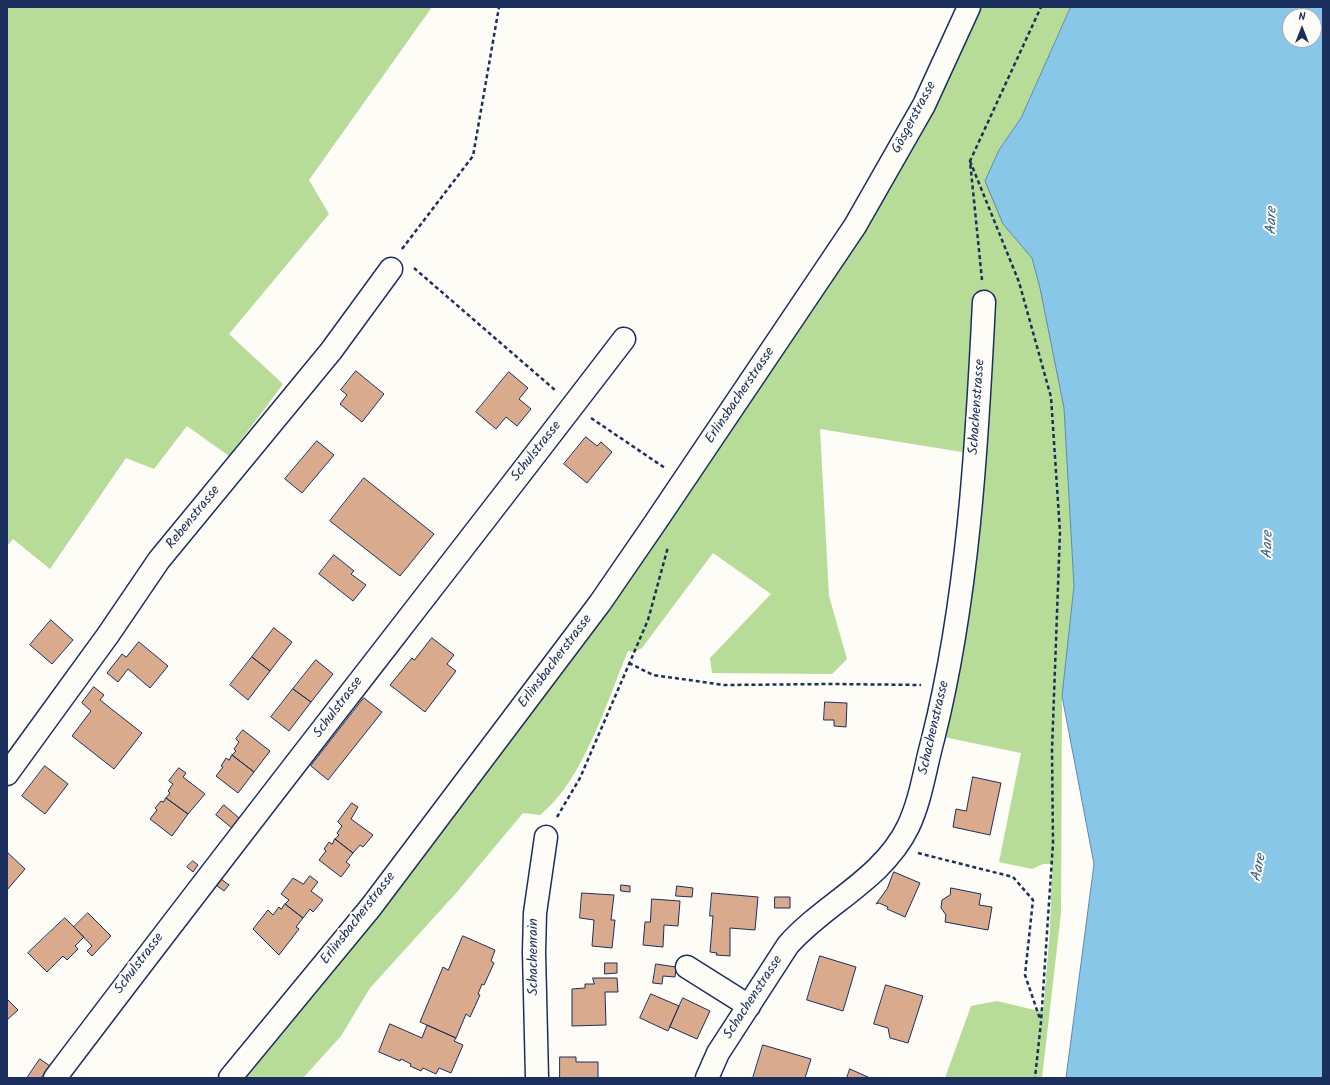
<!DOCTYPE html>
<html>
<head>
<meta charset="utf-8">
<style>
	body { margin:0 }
	#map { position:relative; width:1330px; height:1085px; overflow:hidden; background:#fdfcf7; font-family:Kalam,sans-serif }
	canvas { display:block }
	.frame { position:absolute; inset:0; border:8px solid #1b2f5e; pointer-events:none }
	.north { position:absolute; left:1282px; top:8px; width:40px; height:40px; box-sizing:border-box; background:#fdfcf7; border:1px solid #a3aaba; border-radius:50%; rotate:0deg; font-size:11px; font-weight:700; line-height:16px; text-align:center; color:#1b2f5e }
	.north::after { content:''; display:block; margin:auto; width:14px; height:18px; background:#1b2f5e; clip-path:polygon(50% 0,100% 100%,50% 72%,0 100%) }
</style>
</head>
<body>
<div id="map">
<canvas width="1330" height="1085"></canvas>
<div class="frame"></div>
<div class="north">N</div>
</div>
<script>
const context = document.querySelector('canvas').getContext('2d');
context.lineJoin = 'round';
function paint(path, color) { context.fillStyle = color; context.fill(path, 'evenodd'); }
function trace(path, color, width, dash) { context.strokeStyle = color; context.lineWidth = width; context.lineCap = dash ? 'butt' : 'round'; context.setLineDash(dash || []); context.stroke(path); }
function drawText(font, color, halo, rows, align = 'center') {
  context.font = font + ' Kalam,sans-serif'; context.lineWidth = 4; context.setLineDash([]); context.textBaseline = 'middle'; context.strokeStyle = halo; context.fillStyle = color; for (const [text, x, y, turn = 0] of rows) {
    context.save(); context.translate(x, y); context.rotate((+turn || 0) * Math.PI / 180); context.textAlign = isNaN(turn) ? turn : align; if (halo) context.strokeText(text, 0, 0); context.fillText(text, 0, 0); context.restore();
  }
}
paint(new Path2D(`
	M7,7h425l-123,173 20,34 -100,120 54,50 -54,72 -42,-30 -33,43 -28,-11 -76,111 -37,-30 -6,7z
	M978,7h93l-50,111 -22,32 4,74 29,34 8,30 24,120 10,178 -12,110 -1,217 -19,165h-97l26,-72 26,-5 46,11 7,-82 2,-66h-9l-11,5 -33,-7 22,-109 -82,-17 29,-283 -148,-24 9,167 18,63 -15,15 -120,-1 -2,-15 61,-64 -58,-41 -71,95 -8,4 -6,-1c-21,50 -45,130 -88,164l-17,-2 -66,79 -87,96 -29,48 -38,42h-61l378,-486z`), '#b6dc97');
const water = new Path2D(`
	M1071,7h252v1071h-257l28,-214 -32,-168 12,-110 -10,-178 -24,-120 -8,-30 -29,-34 -18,-43 14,-31 22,-32zM1290,16h24v24h-24z`);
paint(water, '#88c7e8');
trace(water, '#5c8ab1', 1);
const building = new Path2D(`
	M356,371l28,23 -22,28 -22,-18 7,-9 -6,-5z
	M509,372l19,16 -9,11 12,10 -14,17 -11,-9 -10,12 -20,-17z
	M586,437l11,9 4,-4 11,10 -25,31 -23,-19z
	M317,441l17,14 -32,38 -17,-14z
	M364,478l70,56 -34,42 -70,-55z
	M334,555l20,16 -3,3 15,11 -13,16 -34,-27z
	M51,620l22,20 -21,24 -22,-19z
	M274,628l18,14 -22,29 -18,-14z
	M432,638l22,17 -7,9 9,7 -31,41 -35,-27 22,-27 2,2z
	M139,642l29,24 -18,22 -22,-19 -10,13 -11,-9 15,-19 4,3z
	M252,657l18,14 -22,29 -18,-15z
	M316,660l17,14 -22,28 -18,-13z
	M94,687l10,8 -4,5 42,33 -28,36 -42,-33 19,-25 -9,-8z
	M293,689l18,13 -22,29 -18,-14z
	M364,698l18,14 -54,68 -17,-14z
	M825,702l22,1 -1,24 -12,-1v-6h-10z
	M243,730l27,21 -16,21 -22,-17 4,-4 -2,-2 5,-7 -3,-3z
	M232,755l22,17 -16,21 -22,-17 7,-9 -2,-1 5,-8 3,2z
	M45,766l23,18 -23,30 -23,-18z
	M179,768l7,5 -3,4 22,17 -17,20 -22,-16 4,-5 -2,-2 5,-7 -4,-3z
	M973,777l28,6 -11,52 -37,-8 3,-18 10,2z
	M166,798l22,16 -16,22 -22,-17 7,-9 -2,-2 6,-7 2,1z
	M352,803l6,4 -7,12 22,16 -10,12 -3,-2 -7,8 -18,-14 4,-4 -2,-2 5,-7 -4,-4z
	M224,805l15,13 -7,10 -16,-13z
	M335,839l18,14 -7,9 4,3 -9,12 -22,-17 7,-9 -2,-2 5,-7 3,2z
	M7,852l18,17 -18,21z
	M193,861l5,4 -5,7 -6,-5z
	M894,872l26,11 -15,34 -18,-8 1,-2 -9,-4 -3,1 11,-15z
	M310,876l8,6 -7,9 12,9 -10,12 -3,-3 -7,9 -18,-14 4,-4 -8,-6 12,-16 10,6z
	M221,879l8,6 -5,6 -8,-6z
	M621,885l9,1v6l-9,-1z
	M677,886l16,2 -1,9 -16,-1z
	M951,888l30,6 -2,11 13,2 -4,23 -43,-8 1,-7 -5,-7 1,-8 8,-5z
	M582,893l32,2 -3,25h4l-3,28 -20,-2 2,-26 -14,-2z
	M712,893l46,4 -3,33 -25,-2v28l-14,-1 1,-2 -7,-1 3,-36h-3z
	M775,897h15v11h-15z
	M652,899l28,2 -2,25 -14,-1 -1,22 -20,-2 2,-23h5z
	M285,904l18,14 -7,9 3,2 -20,26 -26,-26 15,-19 5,5 6,-8 2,2z
	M88,913l23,23 -19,20 -5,-5 5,-5 -18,-19z
	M65,918l19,19 -9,9 3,3 -11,11 -4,-4 -16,16 -19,-19z
	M463,936l32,14 -4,11 3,2 -10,22 -2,-1 -4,10 2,1 -10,22 -4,-3 -10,24 -36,-16 23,-55 5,3z
	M820,956l36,11 -13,44 -36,-11z
	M605,963h12v10l-12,1z
	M656,964l20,3 -1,10 -12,-1 -1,8 -9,-1z
	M593,978h24l1,14h-13l1,33 -34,1v-37l13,-1v-4h9z
	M886,985l37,11 -15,47 -18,-5 -2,-10 -14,-4z
	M651,994l28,12 -11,25 -28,-13z
	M683,998l27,13 -13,28 -27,-12z
	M7,999l11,11 -11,10z
	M390,1024l32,14 5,-13 29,13 -2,3 9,4 -12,28 -12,-5 -3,6 -13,-6 -2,3 -11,-5 1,-2 -10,-5 -1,2 -21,-9z
	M763,1045l48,14 -6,19h-52z
	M560,1057h16v5h22v16h-38z
	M40,1059l10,7 -9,12h-14z
	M850,1069l20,9h-23z`);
paint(building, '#d9aa8b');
trace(building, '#1b2f5e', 1);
const minor = new Path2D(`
	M7,774l101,-139 51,-75 172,-209 60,-82
	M687,967l62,39
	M55,1078c187,-248 380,-492 569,-739
	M537,1078l-3,-126 1,-39 11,-76
	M707,1078l11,-25 70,-108c37,-42 94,-65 120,-118 13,-27 17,-59 25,-88 35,-139 44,-293 51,-437`);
const major = new Path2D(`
	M230,1078l141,-171 229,-304 55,-80 200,-297 69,-121 45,-98`);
trace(minor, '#1b2f5e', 25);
trace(major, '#1b2f5e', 25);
trace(new Path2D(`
	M970,161l49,121 32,115 9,135 -8,218 1,93 -12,179 -6,56
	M402,249l71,-93 26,-149
	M414,268l141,122
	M982,280l-12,-119 71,-154
	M591,418l74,50
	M629,663l24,12 71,10 111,-1 86,1
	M557,817l23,-39 68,-158 20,-73
	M918,853l95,24 20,23 -8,75 15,44`), '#1b2f5e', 2.5, [4, 3]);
trace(minor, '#fdfcf7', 22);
trace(major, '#fdfcf7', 22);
drawText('14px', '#1b2f5e', '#fdfcf7', [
	["Gösgerstrasse",915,118,-62],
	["Erlinsbacherstrasse",741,396,-56],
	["Schachenstrasse",978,407,-86],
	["Schulstrasse",537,452,-52],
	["Rebenstrasse",194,518,-51],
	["Erlinsbacherstrasse",556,662,-53],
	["Schulstrasse",339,708,-53],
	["Schachenstrasse",935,728,-77],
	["Erlinsbacherstrasse",359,919,-52],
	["Schachenrain",535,957,-90],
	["Schulstrasse",140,964,-53],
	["Schachenstrasse",754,998,-57]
]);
drawText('italic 15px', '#3c5d87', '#fdfcf7', [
	["Aare",1273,221,-89],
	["Aare",1269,545,-89],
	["Aare",1260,868,-79]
]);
</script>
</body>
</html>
